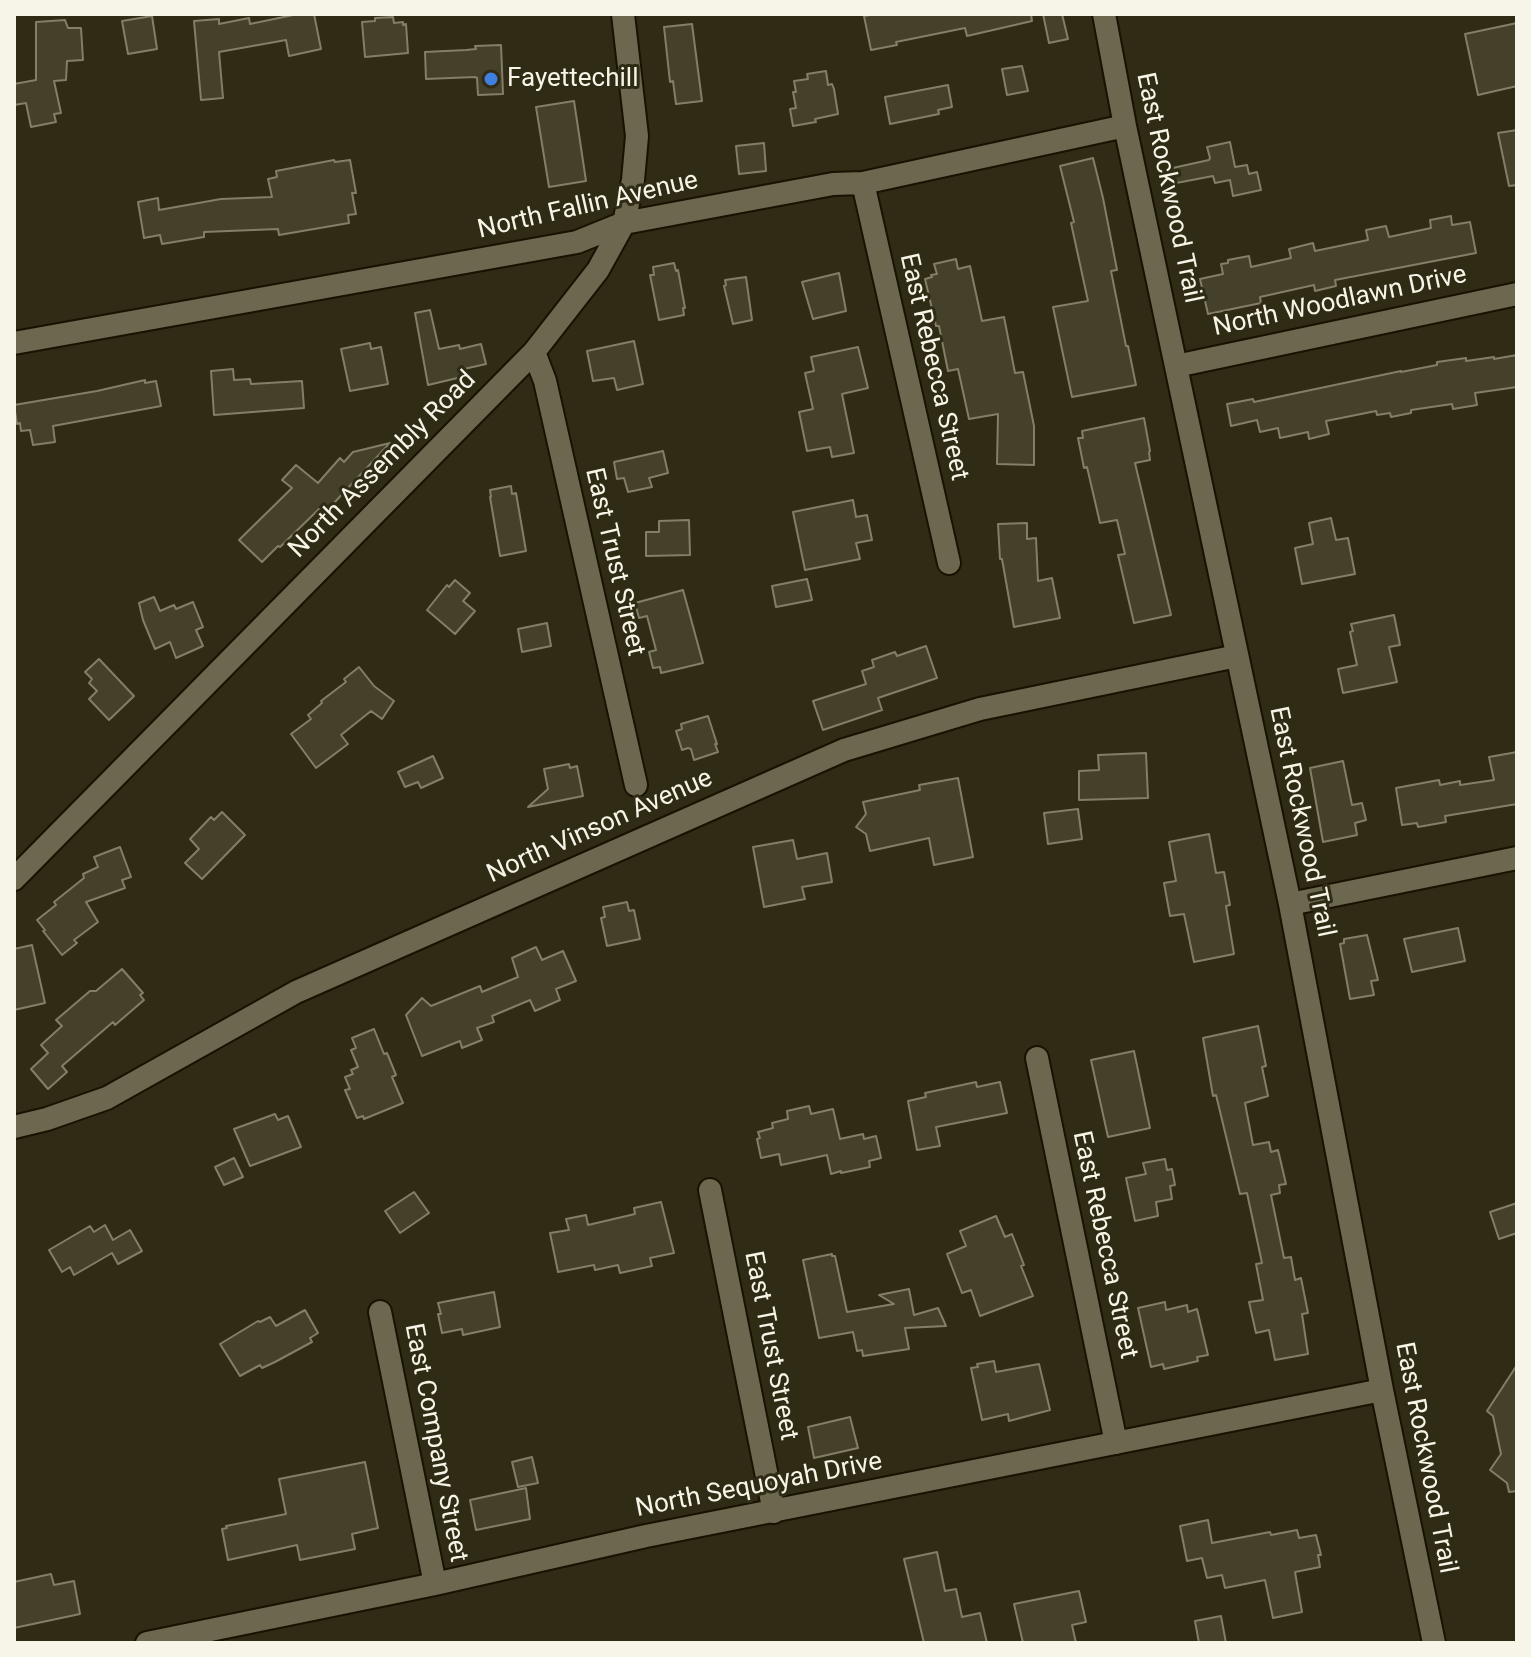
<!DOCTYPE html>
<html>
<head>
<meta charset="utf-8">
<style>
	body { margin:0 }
	#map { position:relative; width:1531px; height:1657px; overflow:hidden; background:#302b15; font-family:Roboto,sans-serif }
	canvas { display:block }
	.frame { position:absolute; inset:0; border:16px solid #f7f5e7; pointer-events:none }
</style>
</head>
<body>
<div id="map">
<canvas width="1531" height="1657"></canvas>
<div class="frame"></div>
</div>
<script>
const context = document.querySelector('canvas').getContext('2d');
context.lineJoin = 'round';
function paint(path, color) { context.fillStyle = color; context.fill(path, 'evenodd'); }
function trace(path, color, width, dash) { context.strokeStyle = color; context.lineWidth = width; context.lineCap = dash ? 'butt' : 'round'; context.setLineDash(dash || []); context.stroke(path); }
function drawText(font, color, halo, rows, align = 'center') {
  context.font = font + ' Roboto,sans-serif'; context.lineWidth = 6; context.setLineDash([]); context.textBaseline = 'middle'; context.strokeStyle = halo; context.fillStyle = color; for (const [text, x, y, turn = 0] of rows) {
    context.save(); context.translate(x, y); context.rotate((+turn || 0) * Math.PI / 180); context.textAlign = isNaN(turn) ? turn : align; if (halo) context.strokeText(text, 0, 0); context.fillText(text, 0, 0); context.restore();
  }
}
const building = new Path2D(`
	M298,14h16l7,35 -32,7 -3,-16 -67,12 4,46 -22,2 -7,-79 25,-2v5l30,-6 1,6z
	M877,14h154l1,7 -65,15 -2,-8 -69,14 1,3 -26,5 -7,-34z
	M1043,14h19l6,25 -19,4z
	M152,16l5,33 -29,5 -6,-33z
	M393,17l1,6 9,-1v3l3,-1 2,29 -43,4 -3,-35 13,-1v-3z
	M65,20l3,8h13l2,32 -16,1 -1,19 -12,1 7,32 -7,1 2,8 -25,5 -5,-24 -12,2v-21l22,-4v-58z
	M1517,23v63l-39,9 -13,-61z
	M692,24l10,77 -26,3 -3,-23 -3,1 -6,-55z
	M501,45l2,49 -25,1 -1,-17 -2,-1 -49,2 -1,-27 41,-2 10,-1 -1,-3z
	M1022,66l6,25 -21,4 -5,-26z
	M826,71l2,14 4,-1 2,5 4,25 -23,5 1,3 -23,4 -3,-17 6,-1 -3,-16h3l-2,-11 14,-2 -1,-5z
	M948,85l4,22 -14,3 1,4 -49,10 -5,-27z
	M574,101l12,80 -37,6 -13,-80z
	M1517,130v55l-8,1 -11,-53z
	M1230,142l5,25 12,-2 2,9 8,-2 4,18 -28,6 -3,-16 -15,3 -2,-7 -42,8 -3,-15 41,-9 1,-2 -3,-11z
	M764,143l2,28 -27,3 -3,-28z
	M1093,158l10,40 14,72 -6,1 15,75h2l8,39 -64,12 -19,-90 35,-6 -17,-78 3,-1 -14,-56z
	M334,160l1,2 15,-2 6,33h-4l4,21 -8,1 1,8 -70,12 -1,-6 -74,3v5l-42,7 -2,-9 -16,3 -6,-36 20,-4 1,12 62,-11 51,-2 -4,-18 9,-2 -1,-6z
	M1451,216l1,9 18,-3 6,31 -141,27 1,6 -21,5 -1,-6 -54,12 1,6 -53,11 -8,-35 23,-5 -2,-10 7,-1v-3l21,-4 2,11 40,-9 -2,-9 24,-6 2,8 53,-11 -2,-10 20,-4 3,11 42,-9 -1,-8z
	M956,259l2,10 12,-3 12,55 22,-4 11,56 8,-1 11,54v39l-37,-1 1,-50 -29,5 -11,-50 -10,2 -9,-45h-3l-11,-47 7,-2 -1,-2 6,-1 -3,-10z
	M674,263l2,8 2,-1 7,38h-2l1,7 -25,5 -9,-45h4l-1,-8z
	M839,273l7,38 -33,8 -11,-37z
	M746,277l6,43 -19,4 -9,-38 2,-1 -1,-5z
	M430,310l9,39 20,-4 1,4 21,-5 5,20 -22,5 2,7 -38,9 -13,-72z
	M634,341l9,43 -26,6 -3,-12 -21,3 -6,-30z
	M370,343l1,6 10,-2 7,37 -38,7 -9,-42z
	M858,347l10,41 -26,6 12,59 -22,4 -2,-10 -23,4 -8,-39 14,-3 -8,-36 9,-2 -3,-14z
	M1517,355v32l-42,6 2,12 -24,4 -1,-5 -41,6v3l-20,4 -1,-4 -13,2 -1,-4 -50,10 3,13 -20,5 -1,-7 -28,6 -2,-10 -18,4 -3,-12 -26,6 -4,-22 26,-5 1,3 147,-31v1l36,-7v-3l29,-4v3l28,-4v2z
	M233,369l1,11 16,-1 1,5 51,-3 2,27 -90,7 -3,-44z
	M145,380v3l11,-2 5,25 -108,20 2,16 -22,3 -3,-15 -9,1 -1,-8 -3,1 -3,-19 83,-14z
	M1144,418l6,33 -1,1 1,8 -15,3 36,152 -37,8 -16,-68 7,-1 -8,-34 -17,3 -13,-56 -3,1 -6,-30h5l-1,-7z
	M390,443l-56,60 -11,10 -4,-4 -39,38 -2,-1 -16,16 -23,-22 53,-52 -10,-8 14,-15 22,18 22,-25 4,4 9,-10z
	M663,451l5,22 -19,5 3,9 -24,5 -4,-14 -7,1 -3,-17z
	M511,486l1,8 4,-1 10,58 -26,5 -10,-59h1l-1,-7z
	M853,500l3,17 11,-2 5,25 -16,3 4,16 -55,11 -12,-58z
	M1331,518l5,22 12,-2 7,36 -53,10 -7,-36 18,-4 -4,-21z
	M689,520l1,35 -44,1v-24h13v-11z
	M1027,523v16l9,-1 2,43 14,-3 8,40 -46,9 -12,-68h-2l-2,-35z
	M807,579l5,21 -36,7 -4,-21z
	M455,580l15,13 -7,8 12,10 -20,23 -28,-24 20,-25 2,2z
	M683,590l20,73 -42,10 -1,-6 -7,1 -4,-16 7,-2 -9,-34 -8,2 -4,-15z
	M154,597l6,14 14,-6 2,4 17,-7 10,25 -7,3 7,16 -27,12 -6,-16 -15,7 -12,-29 -4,-17z
	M1394,615l6,30 -11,2 8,35 -54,11 -5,-24 19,-4 -7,-33 3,-1 -2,-7z
	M547,623l4,23 -29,6 -4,-23z
	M926,646l11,32 -59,20 4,12 -59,20 -10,-29 53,-17 -4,-13 12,-4 -2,-7 23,-8 2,4z
	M99,659l35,37 -25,24 -20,-21 8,-8 -8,-8 3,-4 -7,-7z
	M359,667l15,19 20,15 -12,18 -11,-8 -30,24 7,9 -32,24 -25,-34 20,-15 -3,-4 14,-12 -1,-2 25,-19 -2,-3z
	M708,716l9,28h-2l3,8 -24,8 -3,-11 -3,-1 -6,2 -6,-19 6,-2 -1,-5z
	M1517,752v52l-72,12 1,6 -28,5 -1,-4 -15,2 -6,-37 43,-8 1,5 20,-4v4l34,-5 -5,-23z
	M1146,753l2,45 -69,2v-29l20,-1 -1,-15z
	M433,756l10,22 -22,10 -3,-6 -13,5 -7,-15z
	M1343,761l9,44 10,-2 4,17 -11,3 2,12 -34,7 -13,-74z
	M569,764l1,4 7,-2 6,30 -55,11 20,-18 -4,-20z
	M958,778l15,79 -39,8 -5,-27 -59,13 -4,-17 -10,-7 10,-13 -3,-12 57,-12 -1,-5z
	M1078,809l4,30 -34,5 -4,-31z
	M222,812l23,23 -43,44 -17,-16 14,-14 -9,-10 21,-22 3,3z
	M1209,834l7,39 8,-1 6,33 -4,1 8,48 -40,8 -10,-48 -14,2 -6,-33 12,-2 -7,-39z
	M793,840l4,19 30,-6 5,29 -30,5 3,12 -41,8 -11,-60z
	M120,847l11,30 -9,3 3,8 -39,14 12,20 -24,18 3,3 -15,12 -19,-24 2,-1 -8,-10 19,-15 -2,-3 30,-24 -1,-4 15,-7 -4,-10z
	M627,902l2,9 5,-1 6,29 -33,7 -6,-28 4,-1 -2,-10z
	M1458,928l7,33 -53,11 -8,-33z
	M1367,935l11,45 -7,1 3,14 -24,4 -10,-55 4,-1v-4z
	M32,945l13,58 -31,7v-61z
	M536,947l6,13 21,-9 13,30 -20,8 4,11 -25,11 -5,-11 -38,16 2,6 -17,6 5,12 -20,8 -2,-7 -38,15 -16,-41 16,-17 9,8 49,-20 2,6 36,-15 -6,-19z
	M122,969l21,24 -3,2 4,5 -29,25 -2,-3 -51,44 5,6 -19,17 -17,-20 17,-16 -7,-8 21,-19 -6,-6 34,-29h6z
	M1258,1026l8,40 -4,1 6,29 -23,7 8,42 16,-3 2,10 7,-2 8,34 -7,1 1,8 -9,2 13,63 7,-1 4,23 6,-2 7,35 -6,1 6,40 -33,6 -6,-30 -13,3 -7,-31 14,-2 -7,-36 6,-1 -15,-70 -7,1 -24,-99 -3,1 -10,-58z
	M374,1029l10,25 3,-1 9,22 -4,2 11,26 -39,16 -1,-3 -6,2 -12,-28 5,-1 -5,-12 8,-3 -2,-4 7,-3 -7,-17 5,-2 -4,-10z
	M1134,1051l16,77 -42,9 -17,-77z
	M976,1082l1,5 23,-5 7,31 -71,14 4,19 -23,4 -9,-49 18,-4 -1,-4z
	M809,1106l2,8 22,-5 7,30 23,-5 1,5 12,-3 5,22 -12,3 1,6 -29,6v-2l-10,3 -4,-19 -46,10 -2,-11 -18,4 -4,-19 3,-1 -2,-6 15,-4 -1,-5 16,-4 -1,-8z
	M275,1114l3,6 10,-4 13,31 -51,19 -16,-37z
	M234,1158l9,19 -19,8 -9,-18z
	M1165,1159l2,11 5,-1 3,16 -5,1 2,13 -16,3 2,14 -23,5 -9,-43 20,-4 -3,-11z
	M414,1192l15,21 -29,20 -15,-22z
	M661,1202l13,51 -24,5 2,8 -32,7 -2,-8 -23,5 -1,-5 -36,7 -8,-39 19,-3 -3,-11 20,-4 2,10 47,-11 -1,-6z
	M1517,1203v30l-18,6 -9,-27z
	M996,1216l9,21 7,-3 12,31 -3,1 12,30 -53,20 -9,-26 -9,3 -15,-39 19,-8 -6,-15z
	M105,1225l8,15 17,-10 12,21 -24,13 -6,-11 -38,22 -4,-8 -8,5 -13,-22 41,-24 4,6z
	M832,1254v2h3l12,56 47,-8 -15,-9 30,-6 5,26 24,-7 8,18 -41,2 4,21 -46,7 -1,-6 -5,1 -4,-19 -34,6 -16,-78z
	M494,1292l6,35 -37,8 -1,-6 -20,4 -4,-19h3l-3,-11z
	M1165,1302l1,8 21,-5 1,7 9,-3 11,46 -11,2 1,4 -34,8 -1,-5 -12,3 -13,-59z
	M305,1310l13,23 -8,5 2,4 -37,20 -13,6 -2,-3 -20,11 -20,-32 38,-23 2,1 10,-5 6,9z
	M994,1361l2,11 43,-8 11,46 -41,11 -1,-7 -26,6 -11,-52 7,-1 -1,-3z
	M1517,1365v126l-8,1 -2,-9 -17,-13 11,-16 -8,-38 -6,-5z
	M850,1417l8,31 -44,10 -6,-31z
	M532,1457l6,26 -20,4 -6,-25z
	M365,1462l13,66 -26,6 3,15 -55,11 -3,-15 -69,15 -6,-31 5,-1 -1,-2 60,-12 -7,-35z
	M526,1488l4,31 -54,11 -6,-30z
	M1208,1520l4,23 58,-11 1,3 26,-5 2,8 17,-3 5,20h-3l2,12 -25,5 7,40 -29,6 -8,-38 -40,8 -3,-13 -15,3 -5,-20 -15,3 -7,-35z
	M937,1552l8,39 11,-2 6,28 18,-4 7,30h-63l-20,-84z
	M51,1574l3,11 20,-4 6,33 -66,14v-46z
	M1079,1591l7,31 -14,3 4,18h-53l-9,-39z
	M1221,1616l5,27h-27l-4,-22z`);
paint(building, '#444029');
trace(building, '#837e65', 2);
const street = new Path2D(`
	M1104,14l21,112 165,778 92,486 52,253
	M863,183l86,380
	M14,343l563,-101 47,-19 209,-39 30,-1 262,-57
	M534,352l11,29 91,404
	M1176,366l341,-72
	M14,879l520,-527 64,-82 26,-47 9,-43 4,-44 -14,-122
	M1290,904l227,-46
	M1037,1058l79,385
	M14,1127l33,-8 60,-21 189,-106 548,-242 136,-41 257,-53
	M710,1190l64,322
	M380,1312l55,272
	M147,1643l288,-59 211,-48 736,-146`);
trace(street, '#181301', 26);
trace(street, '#6c674f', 22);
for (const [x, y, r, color] of [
	[491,79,8,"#3f7fe0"]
]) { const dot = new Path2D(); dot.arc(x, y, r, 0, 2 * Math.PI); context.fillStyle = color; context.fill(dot); trace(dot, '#302b15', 3); }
drawText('26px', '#f7f5e7', '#302b15', [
	["Fayettechill",507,79]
], 'left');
drawText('26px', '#f7f5e7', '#302b15', [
	["East Rockwood Trail",1168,188,78],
	["North Fallin Avenue",588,206,-13],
	["North Woodlawn Drive",1340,302,-12],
	["East Rebecca Street",933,367,77],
	["North Assembly Road",383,465,-45],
	["East Trust Street",614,562,77],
	["East Rockwood Trail",1301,822,78],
	["North Vinson Avenue",600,827,-24],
	["East Rebecca Street",1104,1245,78],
	["East Trust Street",770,1346,79],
	["East Company Street",435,1443,79],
	["East Rockwood Trail",1425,1458,79],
	["North Sequoyah Drive",759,1486,-11]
]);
</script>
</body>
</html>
